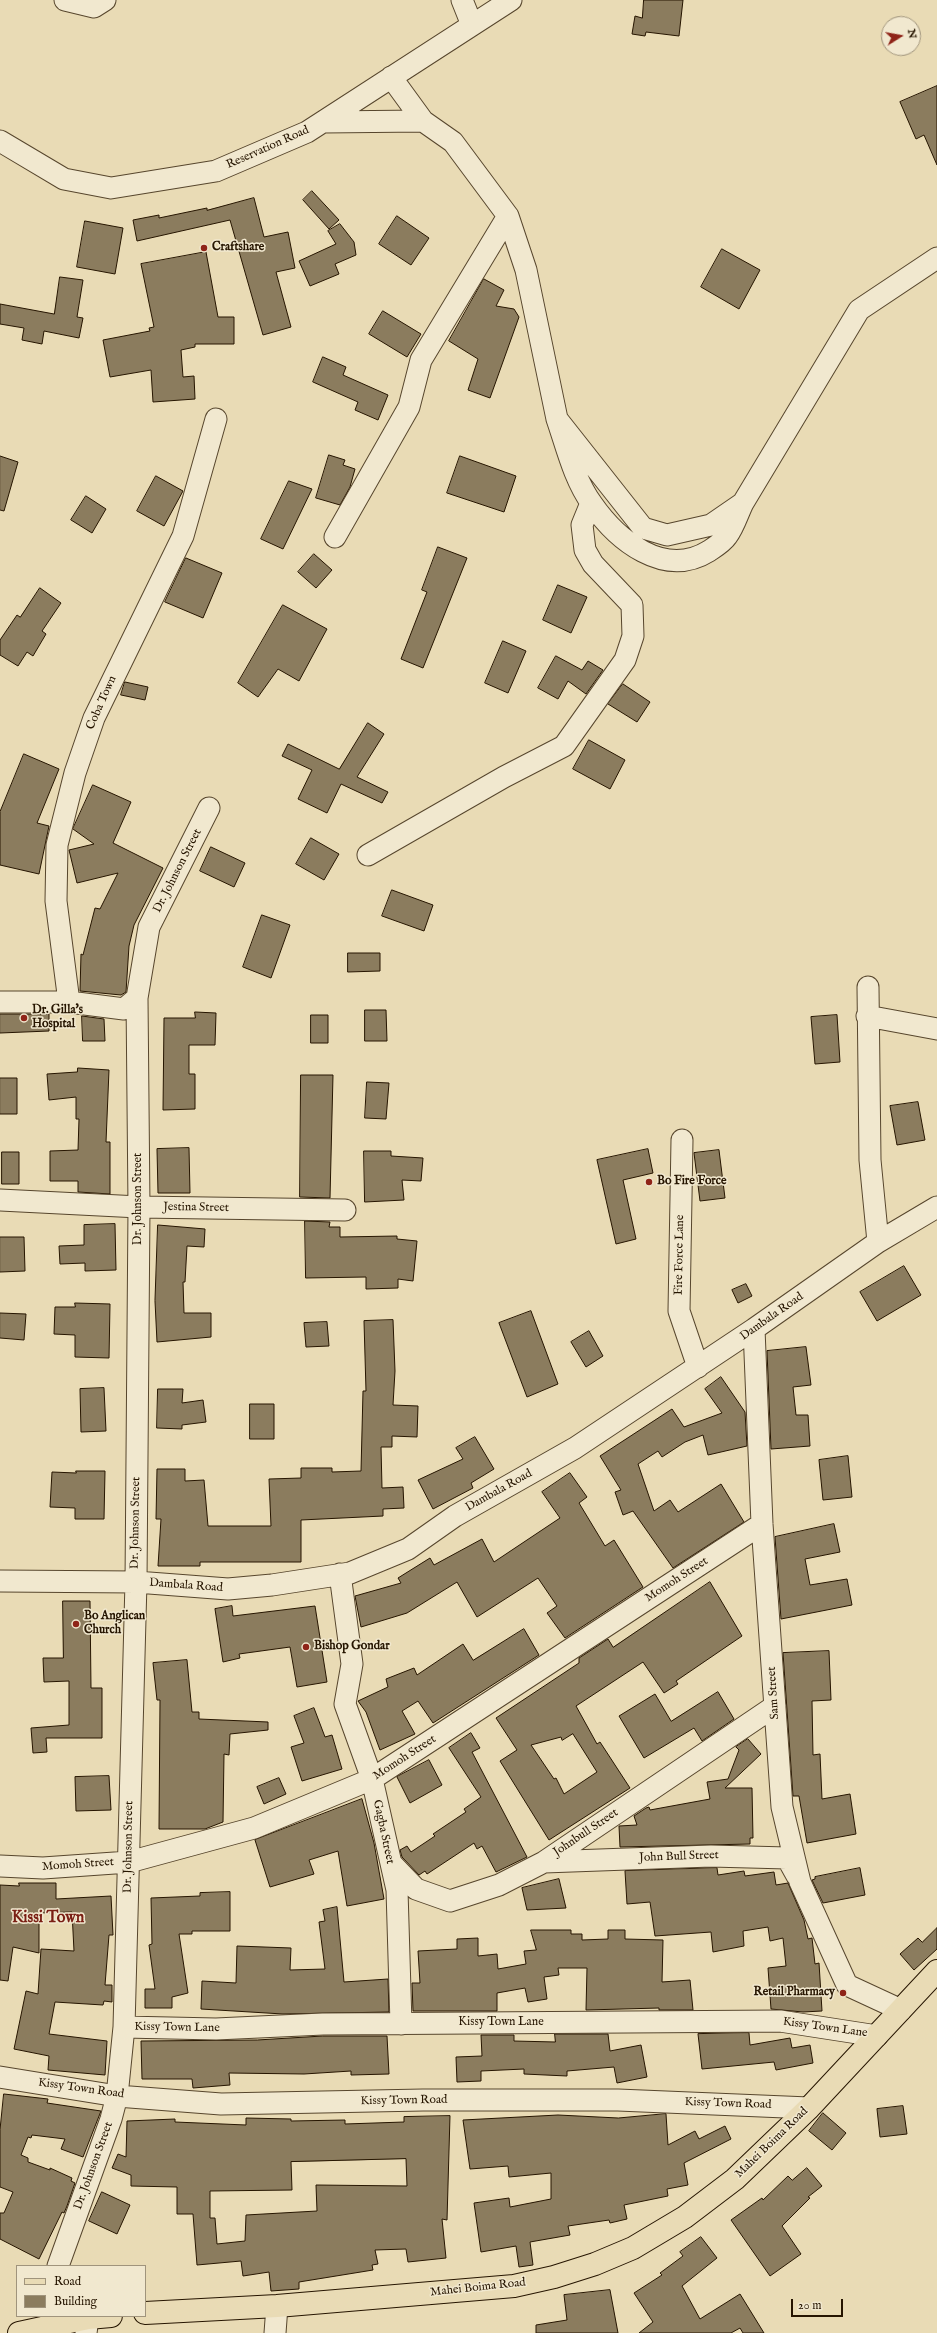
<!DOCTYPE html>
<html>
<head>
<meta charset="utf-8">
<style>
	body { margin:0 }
	#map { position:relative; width:937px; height:2333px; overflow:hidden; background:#e9dbb5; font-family:"IM FELL English",serif }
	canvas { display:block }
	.legend { position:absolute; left:16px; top:2265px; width:130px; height:52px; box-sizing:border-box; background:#f1e8cf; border:1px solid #a0947c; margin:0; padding:5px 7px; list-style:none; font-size:12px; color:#261500 }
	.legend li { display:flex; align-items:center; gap:8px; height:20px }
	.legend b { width:20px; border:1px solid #a0947c }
	.north { position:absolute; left:881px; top:16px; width:40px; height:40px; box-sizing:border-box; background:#f1e8cf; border:1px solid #a0947c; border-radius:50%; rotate:79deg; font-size:11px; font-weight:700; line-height:16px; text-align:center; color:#261500 }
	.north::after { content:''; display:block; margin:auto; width:14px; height:18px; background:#8f2418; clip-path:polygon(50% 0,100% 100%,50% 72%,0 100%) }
	.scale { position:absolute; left:791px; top:2299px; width:52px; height:18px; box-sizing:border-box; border:2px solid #261500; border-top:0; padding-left:5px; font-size:12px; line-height:14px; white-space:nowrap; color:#261500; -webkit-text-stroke:3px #f1e8cf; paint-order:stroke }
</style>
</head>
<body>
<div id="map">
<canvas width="937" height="2333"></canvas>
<ul class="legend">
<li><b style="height:5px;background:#e9dbb5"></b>Road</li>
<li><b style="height:11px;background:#8b7c5e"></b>Building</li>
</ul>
<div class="north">N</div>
<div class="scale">20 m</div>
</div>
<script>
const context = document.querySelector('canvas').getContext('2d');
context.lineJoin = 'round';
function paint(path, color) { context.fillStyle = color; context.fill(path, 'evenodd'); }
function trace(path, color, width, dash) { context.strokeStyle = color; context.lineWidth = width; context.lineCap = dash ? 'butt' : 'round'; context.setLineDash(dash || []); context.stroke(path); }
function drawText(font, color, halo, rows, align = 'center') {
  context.font = font + ' "IM FELL English",serif'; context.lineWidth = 3; context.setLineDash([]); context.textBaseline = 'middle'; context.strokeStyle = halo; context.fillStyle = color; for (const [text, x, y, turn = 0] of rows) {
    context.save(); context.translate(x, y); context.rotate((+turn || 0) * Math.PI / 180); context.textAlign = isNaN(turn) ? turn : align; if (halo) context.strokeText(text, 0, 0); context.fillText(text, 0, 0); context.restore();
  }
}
const building = new Path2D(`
	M644,0h39l-4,36 -33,-4 -1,4 -13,-2 3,-18 7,2z
	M937,86v79l-13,-30 -8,4 -16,-37z
	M312,191l27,29 -10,9 -26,-29z
	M254,198l10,39 24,-5 7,36 -19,4 15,55 -28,8 -33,-115 -93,21 -4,-21 26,-5v3l48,-10v2z
	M397,216l32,22 -18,27 -32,-21z
	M85,221l38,7 -8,46 -38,-7z
	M340,224l14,18 2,13 -21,9 4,10 -29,12 -11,-25 37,-17 -8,-13z
	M722,249l38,21 -21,39 -38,-22z
	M206,252l12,65h16v27h-39v3l-14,3 2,27 11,-1 1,23 -42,3 -2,-32 -41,7 -7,-37 47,-9 -1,-3 5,-1 -13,-63z
	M60,277l23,3 -6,37 6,1 -4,20 -35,-7 -2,13 -20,-4 2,-12 -24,-4v-20l54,10z
	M484,279l20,11 -8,16 18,3 5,8 -29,81 -22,-8 10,-31 -29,-18z
	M383,311l38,23 -14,23 -38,-23z
	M323,357l23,10 -3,8 45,20 -10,25 -23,-10 3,-8 -45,-20z
	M329,455l16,5 -2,5 12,4 -5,18 -10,18 -24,-7z
	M0,456l18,6 -14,49 -4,-1z
	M460,456l56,20 -12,36 -57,-19z
	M156,476l27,15 -19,35 -27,-15z
	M289,481l23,8 -29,60 -22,-10z
	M86,496l20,13 -14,24 -21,-13z
	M438,547l29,11 -44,110 -22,-9 26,-67 -5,-2z
	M314,554l18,16 -16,18 -18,-16z
	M186,558l36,15 -19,45 -38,-16z
	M558,585l29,12 -16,36 -28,-13z
	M40,588l21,15 -19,28 4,3 -13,22 -6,-4 -9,14 -18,-11v-15l17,-25 3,2z
	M283,605l44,24 -28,52 -21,-12 -20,28 -20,-14z
	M503,641l23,10 -18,42 -23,-10z
	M556,656l26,14 6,-9 15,9 -17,24 -18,-13 -10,18 -20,-11z
	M125,682l23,5 -3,13 -24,-5z
	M623,684l27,18 -13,20 -29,-18z
	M368,723l16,11 -27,43 31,15 -6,11 -41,-19 -14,29 -29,-14 14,-29 -30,-14 6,-12 51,25z
	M589,740l36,20 -15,29 -37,-20z
	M24,754l35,15 -22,54 12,3 -10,48 -39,-9v-53z
	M93,785l38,17 -18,41 50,25 -29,57 -5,21 -3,46 -5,3 -41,-4 1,-37 2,1 12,-47 5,1 18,-36 -41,10 -8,-33 25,-6 -21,-15z
	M311,838l28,16 -15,26 -28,-16z
	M211,847l34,16 -11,24 -34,-16z
	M392,890l41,15 -9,26 -42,-15z
	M262,915l28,10 -19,53 -28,-11z
	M348,953h32v18l-32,1z
	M365,1010h21l1,31h-22z
	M195,1012l21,1 -1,32h-26v29h6v35l-32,1 1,-92h31z
	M0,1014h49v17l-49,2z
	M311,1015h17v28h-17z
	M837,1015l3,47 -25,2 -4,-47z
	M82,1016l22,3 1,22h-22z
	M78,1068l31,2 -3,72h4v52l-32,-2v-11h-28v-30l28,-1 1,-31h-3v-22l-27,3 -2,-26 30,-2z
	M301,1075h32l-3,123 -30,-1z
	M0,1078h17v36h-17z
	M367,1082l22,1 -3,36 -21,-1z
	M918,1102l7,38 -28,5 -7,-39z
	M189,1148l1,45h-32l-1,-44z
	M648,1149l5,24 -30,7 13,59 -20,5 -19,-84z
	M719,1150l6,48 -25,3 -6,-48z
	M364,1151h27v5l32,2 -2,23 -19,-1 2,20 -39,2z
	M2,1152h17v32h-17z
	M305,1221l25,1 -1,5h11v10l57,-1v3l20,2 -4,40 -15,-2v9l-32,1v-12l-60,1z
	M115,1224l1,46 -31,1v-8l-25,1 -1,-18 25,-1v-20z
	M158,1225l47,4 -1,18 -17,-1 -2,36h-2l1,31h27v24l-54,5 -2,-41z
	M0,1237h24l1,34 -25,1z
	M904,1266l17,29 -44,26 -17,-29z
	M746,1284l6,12 -14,7 -6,-13z
	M75,1303l35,1 -1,54 -34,-1v-22l-21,-1 1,-27h20z
	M531,1311l27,73 -31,13 -28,-74z
	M0,1313l26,1 -2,26 -24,-2z
	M393,1320l2,51 -2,34 25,1 -1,31 -25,-1v11h-11l1,41 21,-1 1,21 -21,1v7l-82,4v42h-101v4h-42l3,-47h-5l1,-50h28v12l19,-1 4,46h63l-2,-47 32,-1v-10h31v4l29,-1 2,-80h3l-2,-70z
	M327,1322l2,24 -23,1 -2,-24z
	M589,1331l14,25 -17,11 -15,-25z
	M806,1347l5,38 -18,2 3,28h12l2,31 -39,3 -4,-98z
	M721,1377l24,35 2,34 -39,9 -5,-20 -18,7 -23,15 -4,-6 -20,13 16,47 16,-11 8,12 43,-28 23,38 -71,46 -40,-57 -10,4 -8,-23 6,-2 -21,-34 72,-47 12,18 38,-14 -17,-24z
	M104,1388l2,43 -25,1 -1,-43z
	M158,1389h25l-1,14 21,-3 3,22 -24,3v4l-25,-1z
	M250,1404h24v35h-24z
	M475,1437l19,32 -23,14 2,5 -40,21 -15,-29 45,-21 -7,-11z
	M848,1456l4,41 -29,3 -4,-40z
	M76,1471h29l-1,48h-29v-11l-25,-1 2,-35 24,1z
	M570,1473l17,24 -8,6 26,43 9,-6 29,47 -78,51 -18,-25 10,-7 -19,-28 -61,39 -20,-35 -50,31 -46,14 -6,-31 46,-13 -3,-5 32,-20 4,7 48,-26 12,23 66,-44 -18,-26z
	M834,1524l6,28 -35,7 5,26 37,-6 5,26 -71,14 -6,-82z
	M710,1582l32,54 -66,45 2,3 -14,9 -21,-31 -67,44 21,38 3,-2 30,46 -81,52 -49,-79 17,-11 -21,-32 83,-55v-5l29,-19 5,8zM573,1734l24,38 -33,22 -8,-16 -2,1 -23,-34 30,-8 1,3z
	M63,1601h27l1,87h11v50h-56l1,14 -14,1 -2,-25 38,-3v-44l-25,1 -1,-24h20z
	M232,1606l1,10 82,-10 12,76 -30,5 -7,-40 -51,7 1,4 -17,4 -8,-53z
	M524,1629l15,26 -106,68 -15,-22 -16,10 13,23 -35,16 -14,-38 -8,-11 30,-14 -2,-8 28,-11 3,7 46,-31 10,16z
	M829,1651l2,49 -19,1 1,54 7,-1 2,45 28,-5 6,40 -49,9 -8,-47h-6l-10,-143z
	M187,1660l5,52h7v7l69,3v8l-38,4 -1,21 -5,-1 -1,68 -18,7h-46l1,-129h-3l-4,-37z
	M718,1692l16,27 -32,22 -8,-13 -50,30 -25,-42 36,-22 16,27z
	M314,1708l11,29 7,-2 10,34 -40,12 -11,-34 13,-4 -10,-27z
	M471,1733l9,15 -8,4 55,105 -31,15 -14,-26 -5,3 -3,-6 -47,31 -2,-3 -6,4 -17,-18 -2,-7 7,-4 4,6 24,-16 -2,-2 33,-22 -2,-3 17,-12 -32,-49z
	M748,1739l13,15 -36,34h27l1,50h-3v6l-130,3 -1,-21 18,-1 -3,-9 12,-8 3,-1 1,3 60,-11 -3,-17 21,-3 11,-29 -3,-3z
	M429,1760l13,25 -32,18 -13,-26z
	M109,1776l2,34 -35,1 -1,-34z
	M279,1778l7,16 -22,10 -7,-17z
	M362,1799l12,44 10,56 -37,7 -9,-55 -29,9 5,14 -44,13 -15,-47z
	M717,1868l1,7 26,-4 1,5 29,-4 2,13 12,-2 16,37 4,19 4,-1 3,26 4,-1 3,48 -19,1 -32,-3 -3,-41 18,-2 -3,-28 -13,3 -2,-14 -25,4 1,15 -31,6 -2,-20 -56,4 -5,-34 -23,2 -2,-33z
	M860,1868l5,27 -42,8 -11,-23 3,-1v-2z
	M559,1879l7,29 -39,2 -5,-22z
	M19,1883h37v16l55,-3 2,39h-4l-4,50h7v17l-8,-1 -1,4 -48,-3 -6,32 58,7 -2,34 -57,-5 1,-14 -35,-7 12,-58 12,3 3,-45 33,2 -2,-39 -33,1v40l-26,-6 -5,34 -8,-1v-95l19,1z
	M230,1892v39h-38v3h-13l9,59 -16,4v11h-27v-19h10l-6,-44 3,-1 -1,-46 49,-2v-3z
	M337,1907l7,75 44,-3 1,33 -106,2 -82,-5 1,-28 34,2 1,-37 54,2 -1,22 35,-1 -6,-47 6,-1 -2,-11z
	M937,1928v21l-23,21 -14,-16 18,-16 4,4z
	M531,1930h40v4h11v6l26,-1v-9h17v9l38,1 -1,42 28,-2 3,30h-34v-2l-73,2 1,-42h-29l1,7 -15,2 3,22 -19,3 -3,-14 -28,5v18h-84l-1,-28h8l-2,-32 39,-2v-10l21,-1v18l19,-2 1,15 28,-5 -2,-13 12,-1z
	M749,2033l1,12 40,-7 2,10 18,-3 3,18 -37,7 -2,-8 -72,7 -4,-35z
	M555,2034h53l2,17 31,-6 6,32 -30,6 -3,-16 -47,4v5l-43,-2v-5l-43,2v10l-24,1 -1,-25 26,-1 -1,-21h33v6l41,1z
	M323,2036h64l2,38 -38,1v-4l-47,3 -75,-1 1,12 -37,3 -1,-9h-50l-1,-38 116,-1z
	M4,2094l44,5 -1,4 54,8 -18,46 -22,-8 4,-10 -33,-4 -1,3 -3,-1 -7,18 7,3v4l22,8v-2l22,10 -1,3 4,2 -8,23 -3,7 -2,-1 -23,47 -39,-20v-26h4l9,-21 -13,-5v-57z
	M903,2106l4,28 -27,3 -3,-28z
	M823,2113l23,20 -14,17 -23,-19z
	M666,2114l2,31 27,-14 4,8 26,-13 6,13 -47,24 4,22 -21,4 1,7 -44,9 3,14 -17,4 -1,-3 -41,6 2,9 -40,7 3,23 -14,2 -3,-21 -35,6 -7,-49 35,-5 1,9 41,-8v-26l-42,4 -1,-11 -38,3 -7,-49 95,-5 60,3z
	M450,2116l-3,104 -5,-1 4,39 -38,4 -2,-13 -31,1 3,14 -6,1 1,5 -74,12v7l-28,2 -2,-19 -26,4 -2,-15 -44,4 -4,-51h-16v-27l-46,-1v-11l-19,-7 6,-14 8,3 1,-36 48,-2v3l71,3v-7l45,1v2l54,-1v4l59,-2v-5zM406,2159l1,27 -91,-1 1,26 -71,4 -1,26 -28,3 -2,-26h-5v-27l82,-1 -1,-28z
	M807,2168l15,18 -14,11 2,1 -28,28 19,28 -31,22 -39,-56 31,-22 1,2 25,-24 4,4z
	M102,2192l28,13 -13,29 -28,-13z
	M701,2237l16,21 -35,28 18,33 40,-25 24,39h-21l-3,-5 -9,5h-92l14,-11 -19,-29 28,-18 -2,-2 23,-17 -3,-4z
	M610,2290l8,43h-82v-8l31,-5 -3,-25z`);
paint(building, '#8b7c5e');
trace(building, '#261500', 1);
const minor = new Path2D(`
	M65,0l29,7 11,-7
	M462,0l10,25
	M391,77l32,44 30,21 55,74 18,54 31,149
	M323,122l100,-1
	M0,141l64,38 47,9 105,-17 91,-39 204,-132
	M743,503l-32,22 -44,10 -24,-7 -86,-109c10,29 17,60 35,85 25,36 72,75 117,47 6,-4 14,-9 18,-15 7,-9 11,-23 16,-33l116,-193 78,-52
	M335,537l74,-130 12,-47 87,-144
	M368,855l136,-78 60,-31 61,-86 8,-24 -1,-31 -39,-41 -8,-14 -3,-25 9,-22
	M868,987l2,173 8,82
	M0,1002h69l55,7 13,-11
	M69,1002l-13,-101 1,-56 18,-72 19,-55 89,-182 33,-117
	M867,1016l70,13
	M682,1140l-3,171 19,56
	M0,1200l139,7 206,3
	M754,1329l8,195 20,283 18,75 47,103 54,25
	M340,1574l12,90 -7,40 27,75 25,111 4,134
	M0,1581l136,1 92,7 44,-4 78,-12 58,-24 47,-33 120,-68 179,-119 124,-87 59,-35
	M544,1862l167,-6 76,2 10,18
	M391,1863l25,26 34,12 49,-16 45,-23 231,-156
	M0,1866l43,2 86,-6 125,-34 118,-49 390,-255
	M124,2027l92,2 107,-5 457,-3 97,15
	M0,2077l117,19 104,8 202,-4h195l191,8
	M58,2266l53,-147 6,-23 7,-69 12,-445 3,-375 -2,-209 12,-71 60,-119
	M86,2333l2,-15
	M275,2333l2,-27`);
const major = new Path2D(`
	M145,2313l132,-7 237,-20 40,-9 41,-13 38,-16 52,-31 50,-38 74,-71 128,-137
	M19,2333l69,-15 23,-2`);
trace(minor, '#57462d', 23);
trace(major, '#261500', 24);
trace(minor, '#f1e8cf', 21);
trace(major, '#e9dbb5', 22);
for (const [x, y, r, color] of [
	[204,248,4,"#8f2418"],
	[24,1018,4,"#8f2418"],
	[649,1182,4,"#8f2418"],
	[76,1624,4,"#8f2418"],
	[306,1647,4,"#8f2418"],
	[843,1993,4,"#8f2418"]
]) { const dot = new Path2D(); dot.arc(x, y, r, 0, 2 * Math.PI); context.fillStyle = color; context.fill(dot); trace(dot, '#f1e8cf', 1.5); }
drawText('12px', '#261500', '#f1e8cf', [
	["Reservation Road",268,148,-24],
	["Coba Town",102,703,-66],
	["Dr. Johnson Street",178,871,-63],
	["Dr. Johnson Street",139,1199,-90],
	["Jestina Street",196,1208,1],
	["Fire Force Lane",680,1255,-89],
	["Dambala Road",772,1317,-35],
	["Dambala Road",499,1491,-29],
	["Dr. Johnson Street",136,1523,-89],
	["Momoh Street",677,1580,-33],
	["Dambala Road",186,1586,4],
	["Sam Street",774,1693,-94],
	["Momoh Street",405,1758,-33],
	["Gagba Street",383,1832,78],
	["Johnbull Street",586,1833,-34],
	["Dr. Johnson Street",129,1847,-89],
	["John Bull Street",679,1857,-2],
	["Momoh Street",78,1865,-4],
	["Kissy Town Lane",501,2023],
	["Kissy Town Lane",177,2028,1],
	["Kissy Town Lane",825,2028,8],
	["Kissy Town Road",81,2089,8],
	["Kissy Town Road",404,2101,-1],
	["Kissy Town Road",728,2104,2],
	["Mahei Boima Road",772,2143,-44],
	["Dr. Johnson Street",94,2166,-70],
	["Mahei Boima Road",478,2288,-6]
]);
drawText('bold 12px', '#261500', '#f1e8cf', [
	["Craftshare",212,248],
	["Dr. Gilla's",32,1011],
	["Hospital",32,1025],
	["Bo Fire Force",657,1182],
	["Bo Anglican",84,1617],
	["Church",84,1631],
	["Bishop Gondar",314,1647],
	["Retail Pharmacy",835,1993,"right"]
], 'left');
drawText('bold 16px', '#7a1f14', '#f1e8cf', [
	["Kissi Town",48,1919]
]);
</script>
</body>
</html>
